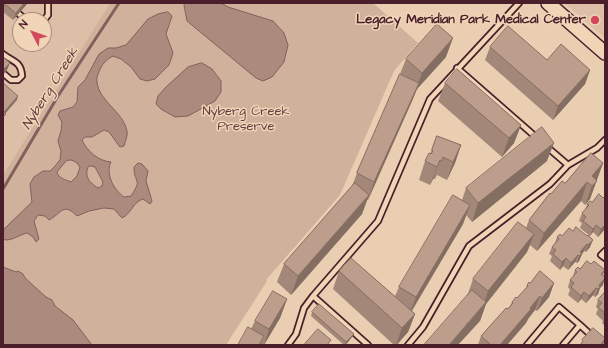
<!DOCTYPE html>
<html>
<head>
<meta charset="utf-8">
<style>
	body { margin:0 }
	#map { position:relative; width:608px; height:348px; overflow:hidden; background:#e9ceb1; font-family:"Architects Daughter",sans-serif }
	canvas { display:block }
	.frame { position:absolute; inset:0; border:4px solid #4a1f2b; pointer-events:none }
	.north { position:absolute; left:12px; top:12px; width:40px; height:40px; box-sizing:border-box; background:#f0d5b7; border:1px solid #ae8c7f; border-radius:50%; rotate:311deg; font-size:11px; font-weight:700; line-height:16px; text-align:center; color:#4a1f2b }
	.north::after { content:''; display:block; margin:auto; width:14px; height:18px; background:#d1495b; clip-path:polygon(50% 0,100% 100%,50% 72%,0 100%) }
</style>
</head>
<body>
<div id="map">
<canvas width="608" height="348"></canvas>
<div class="frame"></div>
<div class="north">N</div>
</div>
<script>
const context = document.querySelector('canvas').getContext('2d');
context.lineJoin = 'round';
function paint(path, color) { context.fillStyle = color; context.fill(path, 'evenodd'); }
function trace(path, color, width, dash) { context.strokeStyle = color; context.lineWidth = width; context.lineCap = dash ? 'butt' : 'round'; context.setLineDash(dash || []); context.stroke(path); }
function drawText(font, color, halo, rows, align = 'center') {
  context.font = font + ' "Architects Daughter",sans-serif'; context.lineWidth = 3; context.setLineDash([]); context.textBaseline = 'middle'; context.strokeStyle = halo; context.fillStyle = color; for (const [text, x, y, turn = 0] of rows) {
    context.save(); context.translate(x, y); context.rotate((+turn || 0) * Math.PI / 180); context.textAlign = isNaN(turn) ? turn : align; if (halo) context.strokeText(text, 0, 0); context.fillText(text, 0, 0); context.restore();
  }
}
paint(new Path2D(`
	M3,3h107l-107,172zM20,20h24v24h-24z
	M564,3h41v35z`), '#dcbfa6');
paint(new Path2D(`
	M110,3h263l45,40 -24,28 -54,124 -74,85 1,1 -41,64h-223v-170z`), '#cfb19c');
const water = new Path2D(`
	M186,3h35l7,4 45,14 11,12 4,12 -4,17 -12,15 -9,4 -7,-3 -69,-57 -3,-16z
	M168,12l4,4 -6,18 7,19 -4,12 -14,14 -8,2 -7,-2 -9,-12 -10,-8 -8,-3c-6,3 -10,7 -13,13 -1,4 -4,8 -3,12 1,20 26,30 30,50 1,5 -2,11 -3,15l-4,1 -11,-15 -5,-2 -12,7h-7l-3,3c5,11 16,21 29,22 -6,12 3,28 13,35l7,-1c12,-18 3,-12 3,-29l4,-4 4,1 6,7 -2,10 6,20 -2,3 -7,-5c-10,3 -12,15 -21,19l-8,-9 -10,-1 -15,3 -12,5c-14,-14 -15,-3 -28,4l-4,-4 -7,-1 -4,6 5,18 -3,3 -3,-5 -6,-4c-8,2 -13,7 -22,7l-2,-2v-6l2,-4 27,-26 -2,-18 4,-7 9,-6h7l5,-5 5,-6 1,-9 -3,-10 3,-10 1,-9 -4,-7 2,-4 13,-4 4,-5 1,-15 7,-7 14,-26 9,-6h8l10,-3 22,-26 10,-5zM71,160l5,2 4,5 -3,9 -6,6c-5,-2 -13,-4 -14,-10l9,-11zM91,166l4,1 8,15 -1,4 -4,2c-8,-5 -14,-11 -10,-21z
	M202,63l10,6 9,12v11l-6,9 -27,15 -13,1 -14,-8 -5,-5 2,-8 8,-9 22,-20z
	M3,267l13,5 2,-1 5,3 2,4 21,19 6,3 3,6 18,14 19,25h-89z`);
paint(water, '#ac8a7e');
trace(water, '#855f5d', 1);
trace(new Path2D(`
	M3,189l55,-93 61,-93`), '#855f5d', 3);
const service = new Path2D(`
	M19,14l7,6
	M44,20l4,-5v-10
	M3,54c10,8 18,7 19,22l-4,4h-7l-7,-6
	M457,68l80,70
	M547,147l21,18
	M605,251l-4,4 4,3
	M313,296l55,49
	M580,325l12,11
	M288,345l8,-11 8,-26 9,-12 65,-75 52,-122 89,-96
	M408,345l15,-18 46,-81 81,-62 18,-19 29,-17 8,-8
	M527,345l32,-38 21,18 -17,20`);
const secondary = new Path2D(`
	M548,3l57,50`);
trace(service, '#4a1f2b', 8);
trace(secondary, '#4a1f2b', 16);
trace(service, '#f0d5b7', 4.5);
trace(secondary, '#f0d5b7', 13);
paint(new Path2D(`
	M4,3h23v1l-14,16 -10,-8v-7z
	M490,47l57,13 43,10 -5,14 -32,36 -68,-60z
	M446,57l-29,32 -5,12 -44,99h-1l-5,14 -71,81 -14,-13 7,-18 68,-78 5,-13 43,-99 6,-15z
	M445,83l76,42 -7,18 -12,14 -64,-56z
	M437,136l24,9 -6,18 -8,17 -10,-5 -2,4h-2l-3,6 -11,-5 6,-19 5,-7z
	M547,161l-75,61 -6,-7 -3,9 -51,87 3,3 -7,18 -11,13h-3l-61,-56 6,-18 56,25 4,-9 63,-87 4,-12z
	M603,163l-13,36 -5,6 -4,-4 -44,50 -7,-6 -3,7 -41,52 -6,17 -13,-24 6,-18 53,-51 3,-8 22,-26 14,-11z
	M590,201l15,28 -7,8 -5,-5 -3,4 -10,-8 2,-5 -3,-2 3,-8 3,-3 2,-6z
	M573,231l14,5 3,11 -4,5 -2,-1 -2,3 -3,7 -2,2 -2,-1 -7,8 -5,-4 -3,4 -10,-9 2,-5 -3,-2 3,-7 3,-4 2,-6z
	M591,264l14,6 -2,5v10l-3,3 -2,6 -3,3 -2,-2 -7,8 -5,-4 -3,4 -10,-8 2,-5 -2,-3 2,-7 3,-4 2,-6z
	M530,283h24l-5,14 -12,14 -2,-1 -7,9 -2,4 -19,22h-29l3,-9 29,-30 2,-4 5,-4 8,-8 2,-5z
	M605,292v34l-3,-3 1,-2 -7,-7 2,-5 -2,-2 2,-7z
	M287,299l-7,19 -16,27h-26l13,-16 4,-8z
	M312,312l40,25 -6,8h-2l-33,-29z`), '#a38778');
paint(new Path2D(`
	M24,3h3v1l-14,16 3,-7z
	M453,38l-7,19 -29,32 -5,12 -44,99 6,-18 41,-91 7,-18z
	M10,63l-3,7 -4,5 1,-6z
	M590,70l-5,14 -32,36 5,-14z
	M18,96l-1,4 -14,16 1,-4z
	M521,125l-7,18 -12,14 7,-19z
	M554,143l-7,18 -75,61 6,-19z
	M461,145l-6,18 -8,17 6,-18z
	M440,160l-7,19 -3,6 7,-18z
	M603,163l-13,36 -5,6 7,-19v-10z
	M587,182l-6,19 -44,50 7,-18z
	M369,195l-7,19 -71,81 7,-19z
	M470,205l-7,19 -54,91 7,-18z
	M596,225l-3,7 -3,4 3,-7z
	M605,225v4l-7,8 3,-8z
	M534,234l-7,18 -41,52 -6,17 -22,24h-9l34,-39 5,-15z
	M593,240l-3,7 -4,5 2,-7z
	M587,244l-3,7 -2,3 -3,7 -2,2 3,-11z
	M578,255l-3,7 -7,8 3,-7z
	M566,258l-3,8 -3,4 2,-8z
	M605,278l-2,7 -3,3 -2,6 -3,3 4,-12z
	M554,283l-5,14 -12,14 5,-13z
	M596,288l-3,7 -7,8 3,-7z
	M584,292l-3,7 -3,4 3,-7z
	M540,296l-5,14 -7,9 -2,4 -19,22h-7l30,-37z
	M287,299l-7,19 -16,27 5,-16z
	M415,314l-7,18 -12,13 6,-17z
	M354,334l-2,3 -7,8 1,-3z
	M605,339l-2,6h-3z`), '#846e62');
const building = new Path2D(`
	M4,3h20l-8,10z
	M437,24l16,14 -31,35 -16,-14z
	M508,26l39,34 14,-16 29,26 -32,36 -68,-59z
	M3,57l7,6 -6,6h-1z
	M457,69l64,56 -12,13 -64,-55z
	M400,74l19,9 -45,99 -17,-9z
	M3,83l15,13 -14,16 2,2 -3,3z
	M542,127l12,16 -76,60 -12,-15z
	M437,136l24,9 -8,17 -10,-5 -1,4 -2,-1 -3,7 -12,-6 4,-8 2,1 2,-3 -1,-1z
	M591,153l12,10 -11,13 5,5 -5,5 -5,-4 -43,51 -15,-13 21,-27 1,1 11,-13 3,2z
	M355,183l14,12 -71,81 -14,-12z
	M599,194l4,4 2,-2v29l-4,4 -5,-4 -3,4 -10,-8 3,-4 -4,-4 7,-8 -2,-1 3,-3 2,1z
	M453,195l17,10 -54,92 -17,-10z
	M518,222l16,12 -46,57 -15,-12z
	M576,227l11,9 1,-1 5,5 -5,5 -1,-1 -7,8 2,1 -3,3 -1,-1 -7,8 -5,-5 -4,4 -9,-8 3,-4 -4,-3 7,-8 -2,-2 3,-3 2,2 7,-8 4,3z
	M351,258l64,56 -13,14 -63,-57z
	M587,261l4,3 3,-3 11,9 -4,4 4,3v1l-6,7 1,2 -2,2 -2,-1 -7,8 -5,-4 -3,4 -10,-9 3,-4 -4,-3 7,-8 -2,-2 3,-3 2,2z
	M540,271l14,12 -12,15 -2,-2 -10,12 1,1 -31,36h-6l-1,-1 -2,1 -10,-9 25,-28 2,1 5,-6 -1,-1 4,-5 1,1 11,-12 -1,-1 2,-3 1,1z
	M472,290l14,12 -37,43h-25z
	M273,291l14,8 -18,30 -14,-8z
	M605,292v21l-7,-6 4,-4 -4,-3z
	M319,304l35,30 -8,8 -34,-30z
	M248,327l16,9 -5,9h-21z
	M593,328l12,10v1l-5,6h-20l3,-4 -1,-1z
	M318,329l13,11 -4,5h-23z`);
paint(building, '#bd9d8c');
trace(building, '#846e62', 1);
for (const [x, y, r, color] of [
	[595,20,5,"#d1495b"]
]) { const dot = new Path2D(); dot.arc(x, y, r, 0, 2 * Math.PI); context.fillStyle = color; context.fill(dot); trace(dot, '#f0d5b7', 1.5); }
drawText('bold 13px', '#4a1f2b', '#f0d5b7', [
	["Legacy Meridian Park Medical Center",586,20]
], 'right');
drawText('13px', '#653c42', '#f0d5b7', [
	["Nyberg Creek",246,112],
	["Preserve",246,127]
]);
drawText('italic 14px', '#623a40', '#f0d5b7', [
	["Nyberg Creek",51,89,-58]
]);
</script>
</body>
</html>
